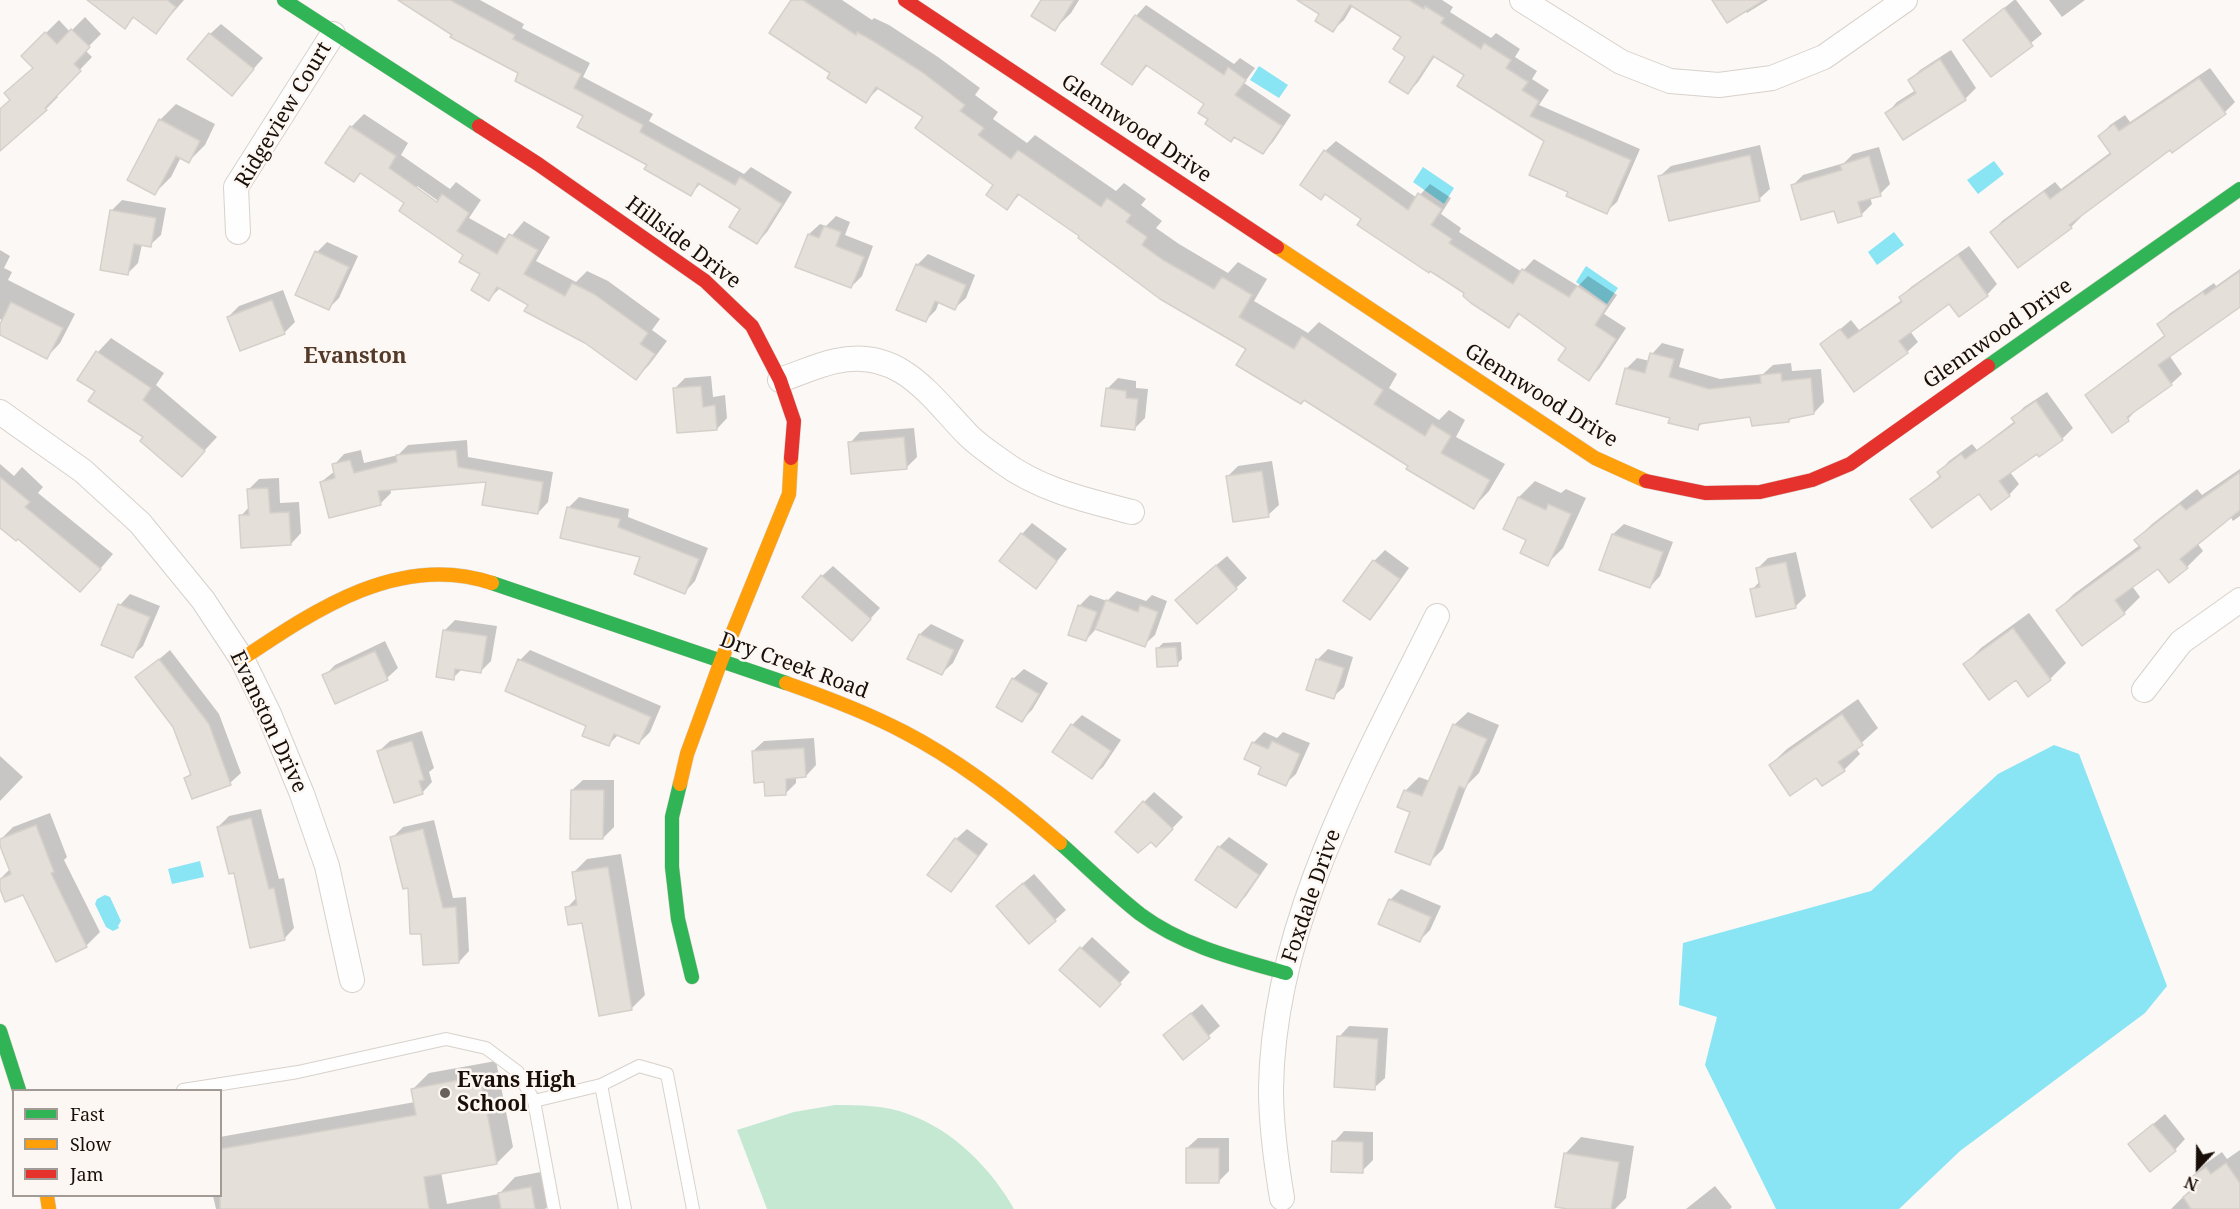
<!DOCTYPE html>
<html>
<head>
<meta charset="utf-8">
<style>
	body { margin:0 }
	#map { position:relative; width:2240px; height:1209px; overflow:hidden; background:#fbf8f5; font-family:"Noto Serif",serif }
	canvas { display:block }
	.legend { position:absolute; left:12px; top:1089px; width:210px; height:108px; box-sizing:border-box; background:#fdf7f3; border:2px solid #a29a95; margin:0; padding:8px 10px; list-style:none; font-size:18px; color:#190f08 }
	.legend li { display:flex; align-items:center; gap:12px; height:30px }
	.legend b { width:30px; border:2px solid #a29a95 }
	.north { position:absolute; left:2168px; top:1137px; width:60px; height:60px; -webkit-text-stroke:4px #fdf7f3; paint-order:stroke; rotate:202deg; font-size:16px; font-weight:700; line-height:24px; text-align:center; color:#190f08 }
	.north::after { content:''; display:block; margin:auto; width:21px; height:27px; background:#190f08; clip-path:polygon(50% 0,100% 100%,50% 72%,0 100%) }
</style>
</head>
<body>
<div id="map">
<canvas width="2240" height="1209"></canvas>
<ul class="legend">
<li><b style="height:8px;background:#30b455"></b>Fast</li>
<li><b style="height:8px;background:#ff9f0a"></b>Slow</li>
<li><b style="height:8px;background:#e5322d"></b>Jam</li>
</ul>
<div class="north">N</div>
</div>
<script>
const context = document.querySelector('canvas').getContext('2d');
context.lineJoin = 'round';
function paint(path, color) { context.fillStyle = color; context.fill(path, 'evenodd'); }
function trace(path, color, width, dash) { context.strokeStyle = color; context.lineWidth = width; context.lineCap = dash ? 'butt' : 'round'; context.setLineDash(dash || []); context.stroke(path); }
function drawText(font, color, halo, rows, align = 'center') {
  context.font = font + ' "Noto Serif",serif'; context.lineWidth = 5; context.setLineDash([]); context.textBaseline = 'middle'; context.strokeStyle = halo; context.fillStyle = color; for (const [text, x, y, turn = 0] of rows) {
    context.save(); context.translate(x, y); context.rotate((+turn || 0) * Math.PI / 180); context.textAlign = isNaN(turn) ? turn : align; if (halo) context.strokeText(text, 0, 0); context.fillText(text, 0, 0); context.restore();
  }
}
paint(new Path2D(`
	M835,1105c24,0 50,0 73,9 45,16 83,54 106,95h-247l-30,-79 57,-18z`), '#c5e8d2');
paint(new Path2D(`
	M1259,66l29,19 -9,13 -29,-18z
	M1994,161l10,13 -26,20 -11,-14z
	M1423,167l31,21 -10,16 -31,-22z
	M1894,232l10,13 -27,20 -9,-13z
	M1586,266l32,22 -11,16 -31,-22z
	M2054,745l25,9 88,232 -22,27 -185,138 -61,58h-123l-71,-144 12,-48 -38,-12 4,-62 188,-52 127,-117z
	M200,861l4,16 -32,7 -4,-15z
	M105,895l5,2 11,24 -3,5 1,2 -6,3 -7,-4 -11,-23 2,-5z`), '#89e4f4');
paint(new Path2D(`
	M89,0h95l-28,32 -21,-16 -11,11z
	M401,0h79l44,24 -2,4 68,35 -7,14 70,37 -4,7 95,53 7,-7 41,25 -25,40 -10,11 -15,-34 -41,-26 -10,11 -42,-30 -64,-49 -65,-43 -66,-38z
	M792,0h50l30,20 2,-2 15,7 49,32 42,31 -5,7 23,17 -5,7 34,24 8,-8 81,56 8,-8 22,16 -5,6 21,16 -6,7 23,16 49,29 10,-11 29,17 -13,22 54,32 11,-11 78,52 -8,14 50,32 10,-10 16,10 -9,17 49,27 -16,27 -15,16 -64,-41 -162,-118 -228,-154 -13,14 -11,-23 -71,-69 -45,-29 -14,14 -33,-28z
	M1043,0h36l-8,13 -16,16z
	M1304,0h138l11,7 -3,5 41,26 5,-5 24,16 -5,8 22,14 -5,8 17,11 -10,15 101,44 -23,53 -11,10 -36,-21 -24,-51 -80,-65 -31,-19 -17,26 -10,11 -1,-37 -4,-19 -50,-32 -9,15 -11,10 -12,-17z
	M1714,0h54l-21,13 -3,-3z
	M2014,0h2l26,34 -50,41 -27,-35z
	M2049,0h36l-23,17z
	M1146,5l88,59 6,-6 15,10 -11,15 47,32 -18,27 -10,11 -28,-17 -4,4 -21,-21 -4,-16 -58,-38 -16,18 4,-67z
	M85,17l16,17 -16,16 7,7 -36,38 2,2 -12,12 -46,1 12,-10 22,-33 -11,-11 36,-36 11,12z
	M221,24l42,34 -31,36 -22,-60z
	M1951,50l25,38 -11,11 -78,14 10,-11 19,-12 -6,-10 10,-10z
	M2210,68l25,34 -10,10 -54,36 -91,67 1,2 -10,10 -79,5 10,-11 53,-39 6,7 50,-37 -11,-16 10,-11 15,-10 5,7z
	M176,104l39,20 -10,21 -16,16 -8,-4 -10,20 -16,16 5,-73z
	M364,114l44,29 -7,12 49,34 6,-7 25,18 -12,18 39,22 16,-19 26,16 -14,24 40,21 11,-11 21,10 52,38 -8,11 15,11 -18,24 -13,13 -106,-74 -30,-16 -11,11 -7,-25 -17,-20 -59,-52 -45,-29 -7,7 -3,-53zM417,186l27,19 -2,2 -25,-17z
	M1336,141l81,57 13,-14 21,14 -10,16 20,14 -2,4 63,40 12,-13 44,27 10,-10 29,19 -13,19 22,14 -27,41 -10,10 -21,-31 -47,-35 -13,13 -42,-33 -140,-100 -5,5 4,-47z
	M1760,145l10,44 -11,10 -99,-23 11,-10z
	M1879,147l11,37 -10,10 -10,3 2,7 -11,11 -26,-6 -43,-23 11,-11 41,-12 9,-9z
	M122,200l44,8 -5,27 -11,10 -8,-1 -4,19 -11,11 -15,-64z
	M836,216l14,6 -5,13 28,11 -11,30 -11,11 -42,-53 11,-10 6,2z
	M327,242l31,14 -19,42 -11,11 -11,-57z
	M1969,246l28,38 -10,11 -28,20 -10,-13 -39,29 8,11 -11,10 -85,-7 29,-25 8,10 43,-30 -1,-3 10,-10z
	M0,250l10,6 -6,12 8,4 -4,8 67,34 -15,29 -13,14 -47,-24 3,-12 -3,-2z
	M928,254l47,21 -9,23 -11,10 -16,-6 -3,8 -11,11 -8,-56z
	M2240,269v35l-71,51 13,19 -11,10 -33,24 -10,11 -41,-24 11,-10 68,-51 -7,-10 10,-10 45,-31 2,3z
	M283,290l12,32 -11,11 -56,-16 11,-11z
	M111,338l53,35 -8,12 61,52 -35,38 -36,-38 -49,-46 1,-39z
	M1662,343l22,6 -5,18 41,12 43,-5 10,-9 18,-2 1,8 29,-2 3,33 -10,11 -22,4 -3,4 -38,-6 -47,7 -7,6 -25,-11 -46,-48 11,-11 13,3 2,-7z
	M711,376l2,21 12,-2 2,23 -10,11 -42,-41 10,-10z
	M1118,378l18,3v7l12,1 -3,29 -11,11 -27,-40z
	M2047,392l26,36 -11,11 -52,33 9,12 -10,11 -30,-3 -67,7 29,-24 -2,-3 10,-11 23,-17 5,6 38,-29 -2,-3 11,-11z
	M914,428l3,29 -11,11 -56,-25 10,-11z
	M467,440l1,17 85,15 -5,30 -10,11 -51,-33 -97,8 1,5 -10,10 -60,-21 14,-11 -1,-6 10,-11 17,-4 3,13 34,-8 10,-10z
	M1272,461l7,44 -11,10 -41,-38 11,-11z
	M0,464l14,12 8,-9 21,20 -5,6 75,61 -19,22 -94,-50z
	M2240,469v47l-7,5 -3,-5 -33,27 6,8 -16,16h-29l-26,19 8,11 -16,16 -42,30 -24,-33 16,-16 66,-49 -4,-5 16,-16 45,-35 5,6z
	M279,478l1,25 19,-1 2,31 -10,11 -50,-28 9,-10 -1,-17 10,-10z
	M1535,481l26,12 5,-4 20,9 -23,50 -16,16 -19,-25 -23,-10 14,-32z
	M579,497l50,12 -1,8 80,31 -13,33 -10,11 -43,-36 -74,-48z
	M1032,523l35,26 -31,38 -14,-53z
	M1624,524l49,18 -13,34 -10,11 -37,-53z
	M1385,550l24,18 -29,40 -10,10 4,-57z
	M1796,552l10,44 -11,11 -43,-17 8,-9 -2,-13 10,-10z
	M1227,556l20,22 -11,10 -48,1z
	M833,566l47,42 -18,20 -40,-52z
	M1117,591l29,10 6,-6 15,6 -12,34 -11,10 -48,-16 -10,11 -7,-34 11,-11 17,6z
	M130,594l30,12 -17,40 -11,10 -29,-12 17,-39z
	M2029,613l37,50 -16,16 -85,-15 16,-16z
	M455,620l42,6 -6,35 -11,11 -18,-3 -9,9 -8,-48z
	M931,624l33,16 -11,23 -11,10 -33,-15 11,-24z
	M385,641l13,27 -11,10 -63,-2 11,-11z
	M1181,642l1,17 -5,5 -19,-16 5,-5z
	M1328,649l25,8 -9,30 -11,10 -16,-37z
	M170,650l49,64 22,59 -11,10 -44,-5 6,-6 -18,-46 -37,-48z
	M530,650l131,56 -11,26 -11,11 -20,-9 -11,11 -88,-85z
	M1024,669l24,14 -16,27 -10,10 -9,-41z
	M1858,699l20,29 -22,20 4,6 -16,16 -28,6 -46,-11 17,-16z
	M1468,712l31,13 -20,48 -12,12 -24,64 -14,14 -24,-72 14,-14 11,4 24,-56z
	M1082,715l39,25 -18,27 -11,10 -20,-52z
	M422,731l12,37 -5,4 3,10 -10,11 -43,-42 11,-10z
	M1264,732l13,6 6,-6 27,11 -14,31 -11,10 -22,-18 -10,-23z
	M814,738l2,27 -10,11h-10v7l-10,10 -21,-13 -12,-29 11,-10z
	M0,756l23,21 -23,24z
	M583,780h31v47l-11,11 -31,-48z
	M1154,792l29,25 -17,18 -22,-33z
	M261,809l18,70 5,-1 10,50 -10,11 -48,-68 -18,-44 11,-11z
	M50,813l17,44 -3,3 36,72 -14,14 -62,-53 -24,-8v-6l11,-11 -11,-28 13,-13z
	M434,820l19,78 13,-1 3,54 -10,11 -37,-30 -30,-94 11,-11z
	M967,829l21,15 -27,36 -10,10 5,-51z
	M1229,837l39,27 -22,32 -10,10 -17,-59z
	M621,854l24,141 -13,13 -48,-87 -17,-13 10,-11 -4,-24 14,-14z
	M1034,874l32,36 -11,10 -46,-25z
	M1401,889l40,17 -11,24 -10,10 -30,-40z
	M1092,937l38,35 -20,22 -49,-24z
	M1202,1004l18,22 -37,32 -18,-23z
	M1349,1026l39,2 -3,50 -11,10 -35,-51z
	M496,1061l17,86 -16,16 -56,9 6,32 52,-10 16,-17 31,-6 6,32 -7,6h-329l-3,-13h7v-59l195,-35 -2,-13 16,-16z
	M2165,1114l20,25 -10,11 -45,-6z
	M1344,1131l29,1v28l-11,11 -28,-29z
	M1581,1137l53,9 -8,52 -11,11h-37l-13,-55z
	M1198,1138h31v33l-11,11 -31,-34z
	M2240,1150v59h-69l23,-23 -5,-6 16,-16 17,-12 5,7z
	M1715,1186l17,21 -2,2h-44z`), '#0003');
const building = new Path2D(`
	M87,0h80l9,7 -20,27 -23,-17 -8,12z
	M398,0h52l65,35 -2,4 68,35 -7,14 69,37 -3,7 95,53 5,-8 42,27 -25,40 -28,-17 11,-18 -42,-26 -7,13 -47,-27 3,-4 -70,-38 6,-11 -68,-35 3,-8 -68,-36 2,-2z
	M791,0h12l53,35 1,-3 16,9 49,31 43,33 -5,6 24,17 -6,7 33,24 7,-9 83,57 6,-9 24,17 -5,7 21,15 -5,8 21,15 51,29 8,-12 30,18 -13,22 55,32 8,-13 81,54 -9,14 51,32 7,-12 19,12 -10,17 49,27 -16,29 -68,-40 2,-3 -104,-66 -3,4 -65,-39 10,-16 -86,-50 -82,-61 1,-2 -61,-42 -11,16 -21,-15 7,-10 -78,-57 8,-11 -47,-30 -10,16 -39,-25 3,-5 -61,-40z
	M1041,0h33l-19,31 -24,-15z
	M1297,0h112l15,9 1,-3 19,12 -3,5 40,26 3,-6 27,17 -5,8 22,14 -6,8 17,11 -9,15 101,44 -24,54 -41,-18 2,-4 -39,-17 15,-34 -87,-55 7,-11 -31,-19 -25,38 -19,-12 16,-25 -12,-8 8,-12 -51,-32 -17,27 -18,-11 4,-7z
	M1712,0h52l-37,23z
	M2004,8l29,38 -42,31 -28,-37z
	M1135,15l89,60 4,-8 18,13 -11,15 47,31 -19,28 -29,-17 -3,5 -26,-18 3,-5 -10,-6 6,-9 -58,-39 -14,20 -31,-21z
	M71,29l19,18 -16,17 7,7 -36,37 2,2 -47,41v-42l10,-9 -6,-7 29,-25 -12,-12 24,-24 12,12z
	M209,33l45,36 -22,27 -45,-37z
	M1940,59l26,41 -63,40 -18,-27 31,-20 -8,-13z
	M2199,78l27,36 -54,39 -2,-3 -101,75 3,3 -54,40 -28,-36 54,-41 6,8 61,-45 -13,-18 16,-12 5,7z
	M159,119l41,22 -11,22 -13,-7 -21,39 -28,-15z
	M350,126l46,30 -7,12 48,34 5,-8 27,19 -12,18 40,23 12,-20 29,16 -14,24 41,22 7,-13 22,11 54,39 -8,11 15,10 -19,26 -51,-37 -61,-32 4,-6 -31,-18 -8,14 -18,-11 9,-16 -21,-12 4,-7 -64,-44 5,-8 -44,-30 -6,9 -29,-19z
	M1324,150l84,60 10,-17 24,16 -11,16 21,14 -3,4 64,41 9,-15 47,28 8,-11 30,20 -12,19 21,14 -27,42 -31,-21 8,-12 -48,-35 -9,15 -38,-25 -8,-7 1,-3 -34,-22 -1,2 -72,-48 4,-6 -36,-25 -4,6 -21,-15z
	M1750,155l10,46 -91,20 -11,-45z
	M1869,156l12,40 -23,6 4,14 -24,7 -4,-12 -33,9 -10,-35 51,-15 -2,-5z
	M110,210l46,8 -5,29 -17,-3 -6,31 -28,-5z
	M824,226l17,6 -5,14 28,11 -13,31 -56,-21 13,-33 11,4z
	M315,251l34,16 -20,43 -34,-15z
	M1958,255l30,41 -29,21 -10,-13 -50,37 9,12 -54,39 -34,-48 20,-15 8,10 54,-37 -3,-5z
	M916,264l50,21 -11,25 -20,-9 -9,21 -30,-12z
	M2240,271v36l-82,58 14,20 -45,32 2,4 -17,12 -27,-38 80,-59 -8,-12 46,-32 2,3z
	M272,300l13,34 -45,17 -13,-34z
	M11,302l52,26 -16,31 -47,-24v-11z
	M96,351l55,37 -8,12 62,51 -23,26 -42,-36 3,-4 -55,-36 7,-10 -18,-11z
	M1650,353l24,6 -5,18 40,12 52,-6 -1,-8 21,-2 1,8 29,-3 3,36 -25,5v3l-37,4 -2,-9 -51,7 -1,6 -30,-7 2,-5 -54,-14 9,-36 20,5z
	M701,386l2,21 12,-2 2,25 -40,3 -4,-45z
	M1106,388l20,3v7l12,1 -3,31 -34,-4z
	M2036,401l27,39 -24,17 -2,-3 -38,27 11,15 -19,14 -12,-16 -47,34 -22,-29 31,-22 -4,-5 24,-18 4,5 50,-36 -4,-5z
	M904,437l3,32 -56,5 -3,-32z
	M456,450l2,17 85,15 -5,32 -56,-9 4,-23 -108,9 3,14 -52,13 -9,-36 15,-4 -3,-14 18,-4 4,13 43,-11 -1,-7z
	M1262,471l7,46 -36,5 -7,-46z
	M2240,472v38l-60,49 8,9 -19,15 -11,-14 -43,31 10,14 -43,32 -26,-36 85,-62 -7,-8 46,-36 6,6z
	M0,477l30,25 -5,5 76,62 -21,23 -62,-53 -2,2 -16,-13z
	M268,488l2,25 19,-1 2,33 -50,3 -2,-33h10l-2,-26z
	M1518,497l28,13 2,-6 23,10 -23,52 -28,-13 6,-13 -23,-11z
	M567,507l53,12 -2,8 81,32 -14,35 -51,-20 6,-17 -80,-19z
	M1021,533l36,28 -21,28 -37,-28z
	M1612,534l51,18 -13,36 -51,-18z
	M1373,560l27,19 -30,41 -27,-19z
	M1786,562l10,46 -40,9 -6,-28 10,-2 -4,-19z
	M1216,565l21,24 -40,35 -22,-24z
	M821,575l50,44 -19,22 -50,-44z
	M1106,600l32,12 2,-7 18,7 -13,35 -50,-18z
	M118,604l32,13 -17,41 -32,-13z
	M1078,605l19,7 -11,29 -18,-6z
	M2013,628l38,52 -23,17 -12,-17 -27,20 -26,-36z
	M443,630l44,6 -6,37 -26,-4 -1,11 -18,-3z
	M919,634l35,16 -12,25 -35,-16z
	M1176,647l2,19 -21,1 -1,-19z
	M375,651l13,29 -53,24 -13,-29z
	M159,659l50,65 22,61 -39,14 -8,-21 7,-3 -18,-48 -38,-50z
	M518,659l133,58 -12,27 -25,-10 -5,12 -27,-10 4,-10 -81,-35z
	M1316,659l28,9 -10,31 -28,-9z
	M1012,678l27,16 -17,28 -26,-15z
	M1842,714l21,31 -25,17 7,9 -23,15 -6,-8 -26,18 -21,-31z
	M1071,724l40,27 -19,28 -40,-27z
	M1453,724l34,15 -22,50 -6,-3 -29,79 -35,-13 15,-40 -13,-5 7,-17 18,6z
	M412,741l12,39 -5,1 4,13 -29,9 -17,-52z
	M1272,741l28,13 -14,32 -28,-12 3,-7 -17,-8 8,-17 16,7z
	M804,748l2,29 -20,2v16l-21,1 -1,-14 -10,1 -2,-32z
	M571,790h33l-1,49h-33z
	M1143,801l30,28 -17,18 -5,-5 -13,11 -23,-21z
	M251,818l18,71 5,-1 11,52 -35,8 -16,-75 -5,1 -12,-47z
	M36,825l18,47 -3,1 36,74 -31,15 -33,-67 -18,7 -5,-13v-10l11,-5 -11,-28v-7z
	M423,829l20,79 13,-1 3,56 -36,2 -2,-31h-11l-2,-46 -5,1 -13,-52z
	M955,838l23,18 -27,36 -24,-17z
	M1218,846l41,29 -23,33 -41,-28z
	M608,867l24,143 -33,6 -17,-93 -14,2 -3,-18 12,-2 -5,-33z
	M1023,883l33,38 -27,23 -33,-38z
	M1389,899l42,18 -11,25 -42,-18z
	M1080,947l41,37 -21,23 -41,-37z
	M1191,1013l19,25 -27,22 -20,-25z
	M1337,1036l41,3 -3,51 -41,-3z
	M480,1076l17,88 -73,13 5,32h-209v-60l196,-34 -5,-26z
	M2153,1124l23,27 -26,21 -22,-28z
	M1332,1141l31,1v31l-32,-1z
	M1186,1148h33v35h-33z
	M1564,1153l55,9 -8,47h-43l-13,-2z
	M2226,1163l14,20v26h-49l-8,-12 11,-8 -7,-9 19,-13 5,7z
	M531,1187l4,22h-34l-3,-16z`);
paint(building, '#e5dfd9');
trace(building, '#d6d0ca', 1.5);
const lane = new Path2D(`
	M601,1085l38,-19 28,8 26,135
	M183,1090l115,-18 148,-33 40,9 32,24 16,29 20,108
	M534,1101l67,-16 24,124`);
const street = new Path2D(`
	M1522,0l99,62 49,19 49,4 53,-7 52,-21 81,-57
	M238,232l-2,-45 97,-153
	M780,380c18,-6 37,-15 56,-19 64,-14 94,35 132,74 10,10 22,18 33,26 39,29 84,39 131,51
	M0,412l83,59 57,52 63,77 39,59 27,55 33,80 25,72 25,114
	M2144,690l37,-48 59,-42
	M1282,1198c-6,-36 -11,-72 -11,-109 2,-168 94,-327 166,-473`);
const fast = new Path2D(`
	M284,0l195,126
	M1988,366l252,-177
	M492,583l294,100
	M680,784l-8,33v50l6,52 14,58
	M1060,843c26,23 52,49 80,71 43,32 96,45 146,59
	M0,1031l19,59`);
const slow = new Path2D(`
	M1277,247l318,211 51,23
	M242,659c73,-49 158,-107 250,-76
	M786,683c40,14 80,29 118,49 54,28 110,71 156,111
	M680,784l7,-30 34,-93 68,-167 2,-36
	M47,1196l2,13`);
const jam = new Path2D(`
	M905,0l372,247
	M479,126l59,38 167,117 47,45 28,54 14,41 -3,37
	M1646,481l59,12 55,-1 52,-12 38,-16 138,-98`);
trace(lane, '#d8d1cb', 14);
trace(street, '#d8d1cb', 26);
trace(fast, '#d8d1cb', 15);
trace(slow, '#d8d1cb', 15);
trace(jam, '#d8d1cb', 15);
trace(lane, '#fefefe', 12);
trace(street, '#fefefe', 24);
trace(fast, '#30b455', 14);
trace(slow, '#ff9f0a', 14);
trace(jam, '#e5322d', 14);
for (const [x, y, r, color] of [
	[445,1093,6,"#68615b"]
]) { const dot = new Path2D(); dot.arc(x, y, r, 0, 2 * Math.PI); context.fillStyle = color; context.fill(dot); trace(dot, '#fdf7f3', 2); }
drawText('21px', '#190f08', '#fdf7f3', [
	["Ridgeview Court",284,115,-59],
	["Glennwood Drive",1136,129,34],
	["Hillside Drive",683,243,37],
	["Glennwood Drive",1998,334,-35],
	["Glennwood Drive",1541,396,32],
	["Dry Creek Road",794,666,20],
	["Evanston Drive",268,722,65],
	["Foxdale Drive",1312,896,-71]
]);
drawText('bold 21px', '#190f08', '#fdf7f3', [
	["Evans High",457,1081],
	["School",457,1105]
], 'left');
drawText('bold 22px', '#533a29', '#fdf7f3', [
	["Evanston",355,357]
]);
</script>
</body>
</html>
